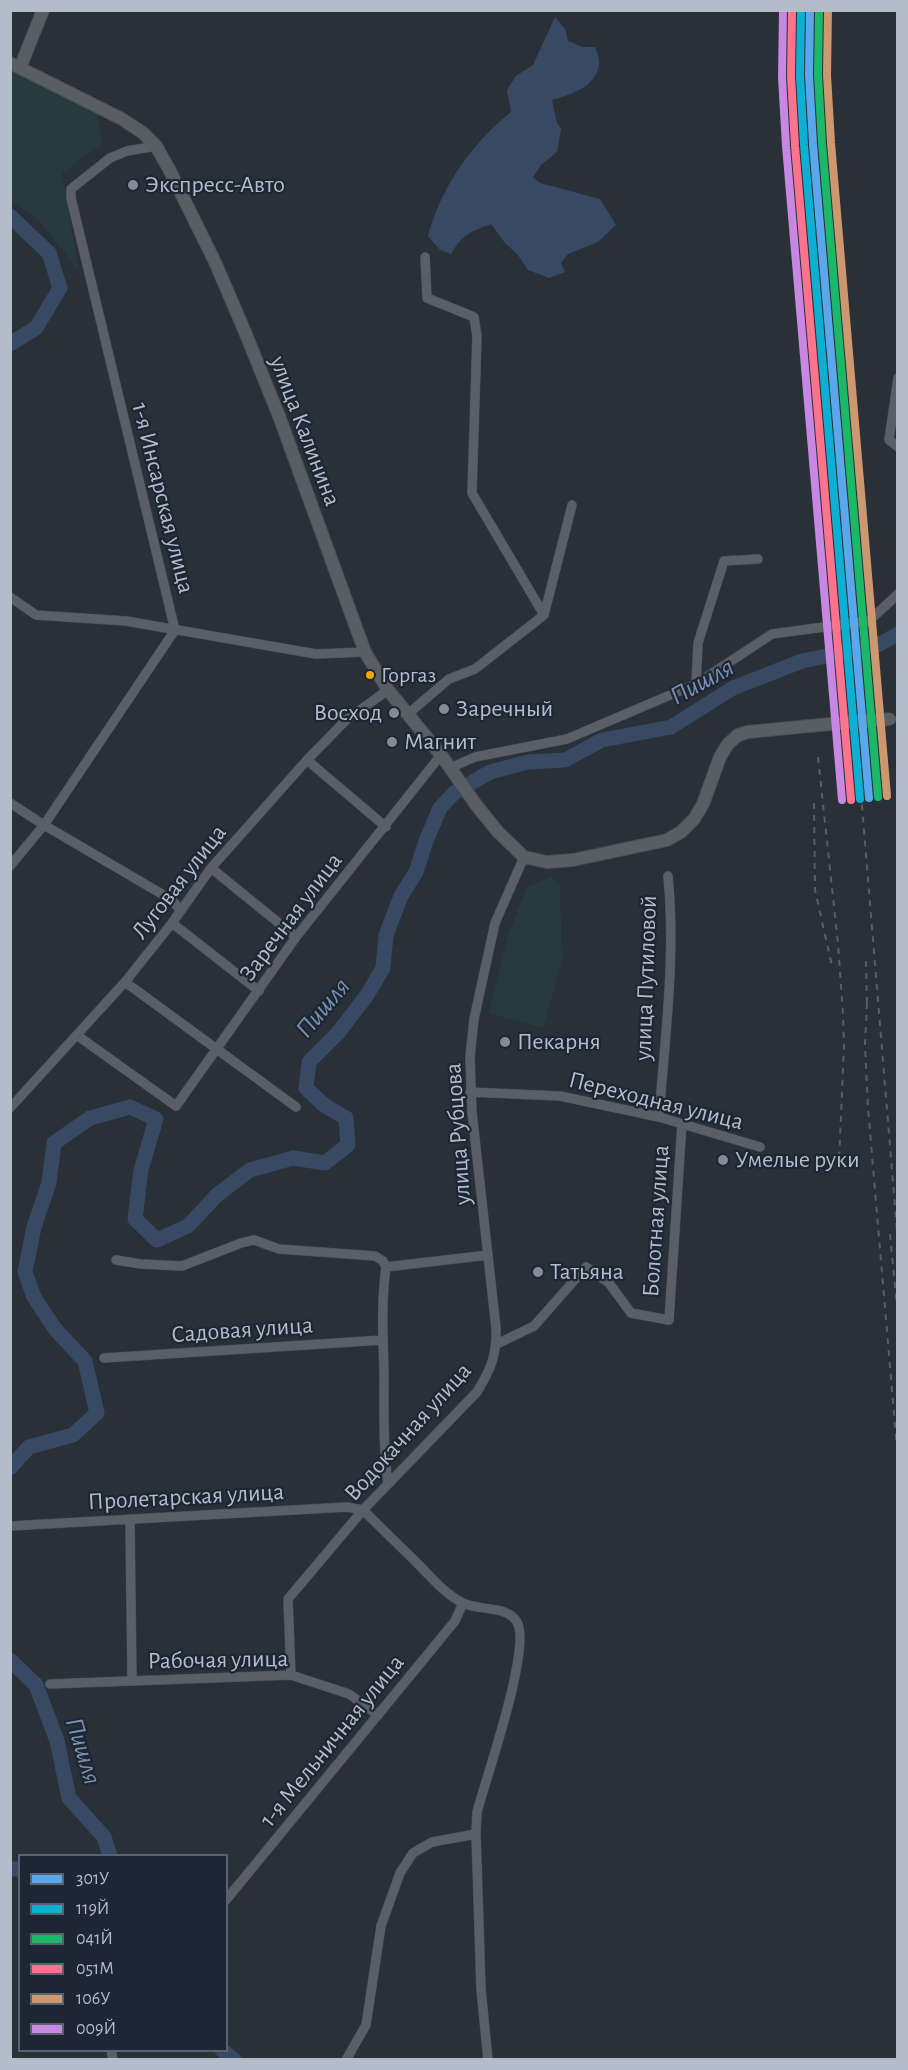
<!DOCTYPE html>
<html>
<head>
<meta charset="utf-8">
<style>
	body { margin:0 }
	#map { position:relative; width:908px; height:2070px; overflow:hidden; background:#2a3038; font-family:"Alegreya Sans",sans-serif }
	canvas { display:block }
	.frame { position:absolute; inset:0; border:12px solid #b4bcc9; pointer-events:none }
	.legend { position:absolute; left:18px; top:1854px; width:210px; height:198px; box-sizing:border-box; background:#1d2633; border:2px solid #59626f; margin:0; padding:8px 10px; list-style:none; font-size:18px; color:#b4bcc9 }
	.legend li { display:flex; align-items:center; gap:12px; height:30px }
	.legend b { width:30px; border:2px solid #59626f }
</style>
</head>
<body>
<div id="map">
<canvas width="908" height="2070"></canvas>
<div class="frame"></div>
<ul class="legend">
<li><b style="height:8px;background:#5aa8eb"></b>301У</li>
<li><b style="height:8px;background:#0dafd3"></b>119Й</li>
<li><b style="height:8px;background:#1ab867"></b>041Й</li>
<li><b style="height:8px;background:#fc738d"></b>051М</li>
<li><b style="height:8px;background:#cd976f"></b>106У</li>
<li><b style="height:8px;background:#c787e3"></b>009Й</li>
</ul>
</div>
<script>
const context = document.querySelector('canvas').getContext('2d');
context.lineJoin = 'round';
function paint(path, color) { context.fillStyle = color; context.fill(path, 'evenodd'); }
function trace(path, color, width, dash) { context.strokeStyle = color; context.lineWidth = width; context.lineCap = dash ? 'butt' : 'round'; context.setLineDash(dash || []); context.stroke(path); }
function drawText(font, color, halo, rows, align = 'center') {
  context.font = font + ' "Alegreya Sans",sans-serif'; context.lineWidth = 4.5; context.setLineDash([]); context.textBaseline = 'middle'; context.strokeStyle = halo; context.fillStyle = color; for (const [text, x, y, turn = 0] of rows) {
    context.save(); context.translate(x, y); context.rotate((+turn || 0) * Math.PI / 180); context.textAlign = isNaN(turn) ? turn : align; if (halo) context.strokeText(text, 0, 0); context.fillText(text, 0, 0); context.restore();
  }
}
paint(new Path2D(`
	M11,71l85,39 6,34 -40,29 17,98 -39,-49 -29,-22z
	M551,877l9,7 2,75 -19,69 -54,-15 19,-77 19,-49z`), '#273a3e');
paint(new Path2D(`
	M555,17l10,12 3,12 15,6h12c2,5 5,13 4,18 -3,22 -29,30 -47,35l5,23 4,6 -4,23 -16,13 -8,12 7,6 60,16 16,26 -18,17 -30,12 -7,9 4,9 -16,6 -21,-8 -10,-15 -13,-12 -14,-19c-21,8 -28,10 -40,30l-11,-4 -12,-14c13,-49 44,-93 83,-124l-4,-22 9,-14 17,-11z`), '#384963');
trace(new Path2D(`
	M10,216l39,37 11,35 -24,40 -26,16
	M10,1468l19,-21 44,-12 24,-22 -12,-52 -30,-32 -21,-32 -9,-25 9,-45 15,-44 5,-40 36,-25 40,-11 26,12 -15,51 -6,49 22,21 31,-14 29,-31 33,-25 43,-12 32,5 23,-18 -2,-27 -22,-13 -18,-17 3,-26 29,-29 29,-38 16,-27 3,-33 15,-39 15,-24 10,-31 14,-33 14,-15 36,-21 38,-10 37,-2 37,-20 69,-13 62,-39 69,-27 74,-15 22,-12
	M10,1660l26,25 21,56 12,57 35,39 6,19
	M10,1869h10
	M222,2050l12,10`), '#384963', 15);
const street = new Path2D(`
	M898,378l-9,62 9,7
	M10,597l26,18 90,6 190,33 49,-2
	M544,615l28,-110
	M696,684l2,-41 26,-82 34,-2
	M408,714l41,-35 26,-10 69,-54 -72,-122 5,-157 -3,-19 -47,-19 -2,-41
	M307,760l79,67
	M450,768l25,-11 92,-18 129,-55 76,-50 97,-13 29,-27
	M10,803l34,22 128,75 8,10
	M10,866l34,-41 131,-195 -104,-432v-9l39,-31 17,-7 29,-5
	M211,868l85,69
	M172,923l87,68
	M125,982l171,125
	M78,1036l98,70 120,-169 145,-182
	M470,1092l90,4 99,21 101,30
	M10,1108l115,-126 47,-59 39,-55 96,-108 39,-40 42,-30
	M659,1117c6,-80 17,-161 9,-241
	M116,1260l25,4 41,2 59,-23 13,-3 25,9 96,7 8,5 3,6
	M386,1267c-5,35 -3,71 -2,106 0,37 -1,74 4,111
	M386,1267l102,-12
	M497,1344l37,-18 52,-59 23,16 22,30 38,7 13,-196
	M104,1358l279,-18
	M363,1510c18,18 37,36 55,54 14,14 27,30 45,39 16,8 44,2 54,19 15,25 -31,156 -40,190l-1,22 5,155 7,71
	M130,1521l2,160
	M10,1526l337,-19 16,3
	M291,1675l-3,-76 75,-89 114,-118c14,-23 20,-37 19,-64l-24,-216 -2,-55 4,-38 21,-96 29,-66
	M50,1684l241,-9 58,19 29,21
	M226,1900l229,-279 8,-18
	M111,2050l2,10
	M346,2060l20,-35 15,-99 19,-53 13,-20 19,-11 44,-8`);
const secondary = new Path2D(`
	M10,63l112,56 21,14 13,13 13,23 46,93 30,70 34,84 86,236 23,38 53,65 36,51 21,26 26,25 23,5 26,-2 94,-20 14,-8 13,-13 9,-15 17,-47 8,-13 10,-9 10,-3 82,-8
	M20,68l23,-58`);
trace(street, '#484c53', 10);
trace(secondary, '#484c53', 14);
trace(street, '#5a5e66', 9);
trace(secondary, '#595d64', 12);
trace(new Path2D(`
	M852,685l46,558
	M818,757l20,187 5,70 1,30 -5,118
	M814,803l1,87 17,76
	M866,961l1,48
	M867,1003l-2,41 3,64 30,353
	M890,1234l8,83`), '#595d64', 2, [6, 6]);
const secondaryBridge = new Path2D(`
	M830,724l60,-5`);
trace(secondaryBridge, '#484c53', 14, []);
trace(secondaryBridge, '#595d64', 12);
trace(new Path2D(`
	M810,10l-1,65 4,69 56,654`), '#5aa8eb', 8);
trace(new Path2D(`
	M801,10l-1,66 4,69 56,654`), '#0dafd3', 8);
trace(new Path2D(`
	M819,10l-1,65 4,68 56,654`), '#1ab867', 8);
trace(new Path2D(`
	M792,10l-1,66 4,70 56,654`), '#fc738d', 8);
trace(new Path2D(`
	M828,10l-1,65 4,68 56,653`), '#cd976f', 8);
trace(new Path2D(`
	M783,10l-1,67 4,69 56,654`), '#c787e3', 8);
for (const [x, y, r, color] of [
	[133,185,6,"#848b96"],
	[370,675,5,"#f7a600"],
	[444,709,6,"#848b96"],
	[394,713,6,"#848b96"],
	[392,742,6,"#848b96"],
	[505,1042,6,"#848b96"],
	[723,1160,6,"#848b96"],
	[538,1272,6,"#848b96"]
]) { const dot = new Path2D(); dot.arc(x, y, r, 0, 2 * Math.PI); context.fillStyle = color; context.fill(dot); trace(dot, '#1d2633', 2); }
drawText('22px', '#b4bcc9', '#1d2633', [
	["Горгаз",381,675]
], 'left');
drawText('24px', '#b4bcc9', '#1d2633', [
	["Экспресс-Авто",145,185],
	["Заречный",456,709],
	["Восход",382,713,"right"],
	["Магнит",404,742],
	["Пекарня",517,1042],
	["Умелые руки",735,1160],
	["Татьяна",550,1272]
], 'left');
drawText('24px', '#b4bcc9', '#1d2633', [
	["улица Калинина",305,431,69],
	["1-я Инсарская улица",163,498,76],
	["Луговая улица",179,882,-52],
	["Заречная улица",291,917,-53],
	["улица Путиловой",646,978,-88],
	["Переходная улица",656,1101,14],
	["улица Рубцова",458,1134,-94],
	["Болотная улица",656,1221,-86],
	["Садовая улица",242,1330,-4],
	["Водокачная улица",408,1432,-48],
	["Пролетарская улица",186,1497,-3],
	["Рабочая улица",218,1660,-1],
	["1-я Мельничная улица",332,1741,-51]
]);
drawText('italic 26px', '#7c92b1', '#1d2633', [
	["Пишля",702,682,-29],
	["Пишля",323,1008,-50],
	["Пишля",83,1751,73]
]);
</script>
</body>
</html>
